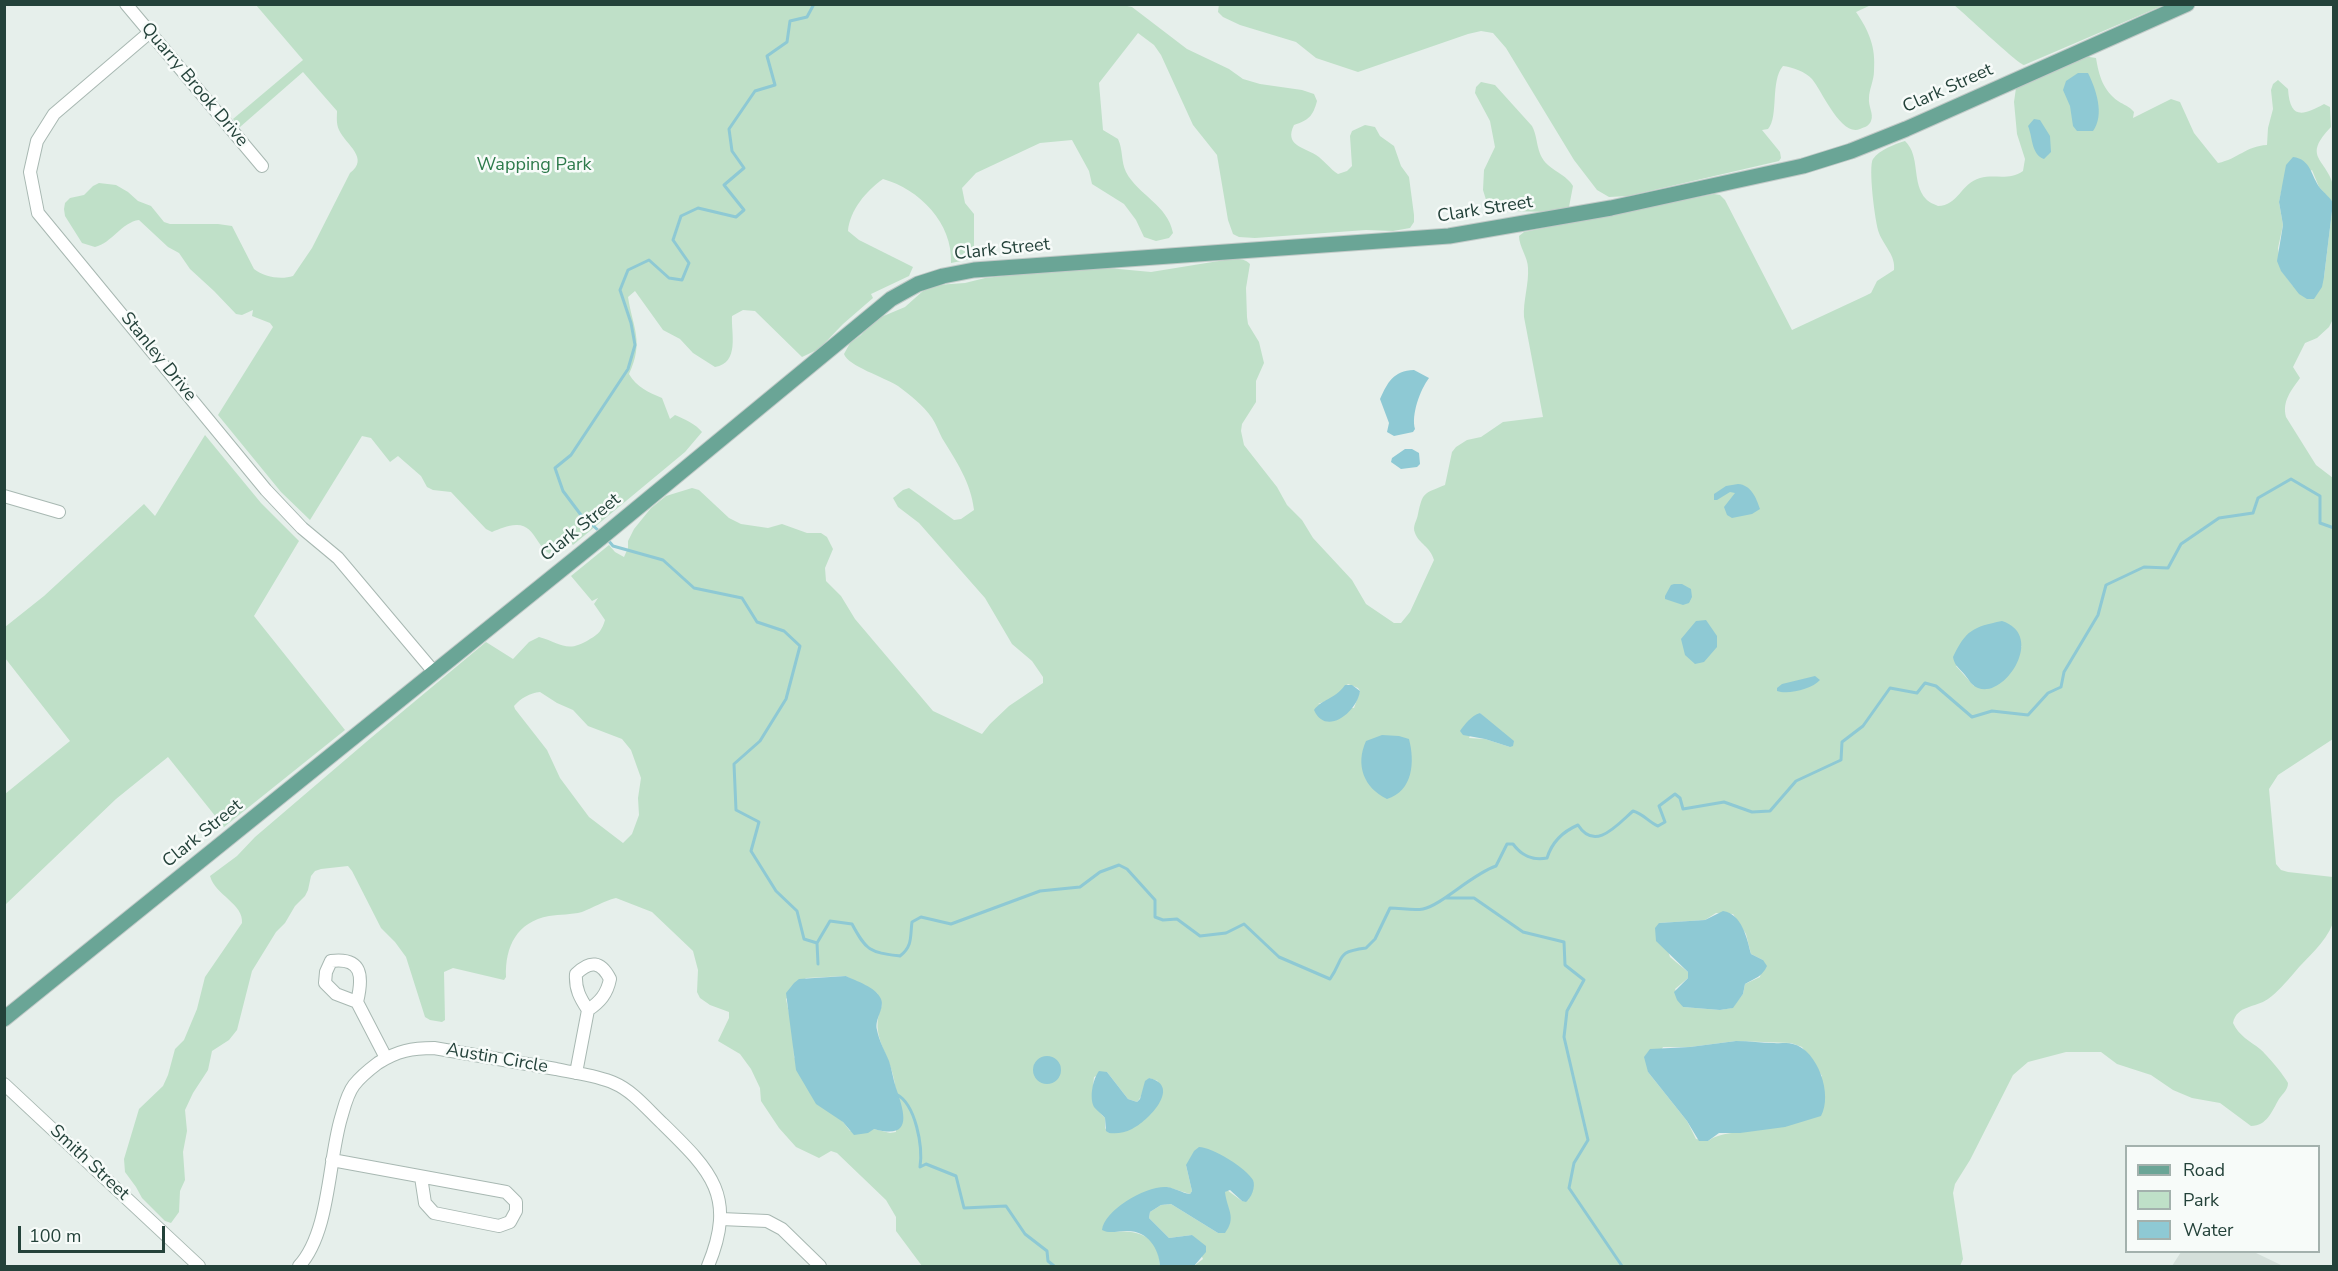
<!DOCTYPE html>
<html>
<head>
<meta charset="utf-8">
<style>
	body { margin:0 }
	#map { position:relative; width:2338px; height:1271px; overflow:hidden; background:#e6efeb; font-family:"Nunito Sans",sans-serif }
	canvas { display:block }
	.frame { position:absolute; inset:0; border:6px solid #24423a; pointer-events:none }
	.legend { position:absolute; left:2125px; top:1145px; width:195px; height:108px; box-sizing:border-box; background:#f7fbf9; border:2px solid #a3b1ad; margin:0; padding:8px 10px; list-style:none; font-size:18px; color:#24423a }
	.legend li { display:flex; align-items:center; gap:12px; height:30px }
	.legend b { width:30px; border:2px solid #a3b1ad }
	.scale { position:absolute; left:18px; top:1226px; width:147px; height:27px; box-sizing:border-box; border:3px solid #24423a; border-top:0; padding-left:8px; font-size:18px; line-height:21px; white-space:nowrap; color:#24423a; -webkit-text-stroke:4px #f7fbf9; paint-order:stroke }
</style>
</head>
<body>
<div id="map">
<canvas width="2338" height="1271"></canvas>
<div class="frame"></div>
<ul class="legend">
<li><b style="height:8px;background:#6aa596"></b>Road</li>
<li><b style="height:16px;background:#bfe0c8"></b>Park</li>
<li><b style="height:16px;background:#8ec9d4"></b>Water</li>
</ul>
<div class="scale">100 m</div>
</div>
<script>
const context = document.querySelector('canvas').getContext('2d');
context.lineJoin = 'round';
function paint(path, color) { context.fillStyle = color; context.fill(path, 'evenodd'); }
function trace(path, color, width, dash) { context.strokeStyle = color; context.lineWidth = width; context.lineCap = dash ? 'butt' : 'round'; context.setLineDash(dash || []); context.stroke(path); }
function drawText(font, color, halo, rows, align = 'center') {
  context.font = font + ' "Nunito Sans",sans-serif'; context.lineWidth = 5; context.setLineDash([]); context.textBaseline = 'middle'; context.strokeStyle = halo; context.fillStyle = color; for (const [text, x, y, turn = 0] of rows) {
    context.save(); context.translate(x, y); context.rotate((+turn || 0) * Math.PI / 180); context.textAlign = isNaN(turn) ? turn : align; if (halo) context.strokeText(text, 0, 0); context.fillText(text, 0, 0); context.restore();
  }
}
paint(new Path2D(`
	M2181,1252h73l29,14h-111z`), '#d4dfda');
paint(new Path2D(`
	M1118,4l14,3 55,42 42,20 14,10 17,5 42,6 12,4 3,7c-4,15 -8,19 -23,24 -10,20 9,22 22,30 8,5 14,14 22,19l9,-3 5,-5 -2,-30 2,-5 13,-6 10,2 5,9 14,10 7,20 8,11 5,38v7l-4,6 -17,3 -27,-1 -111,8 -16,-1 -6,-3 -5,-14 -11,-65 -24,-30 -32,-70 -7,-10 -16,-12 -39,50 4,47 15,9c5,10 3,23 8,33 12,23 42,33 47,61l-4,5 -13,3 -12,-4 -8,-17 -12,-16 -32,-20 -3,-13 -17,-31 -32,3 -64,30 -14,15 3,15 9,11v34l1,4 6,5 -30,6c2,-40 -32,-74 -68,-84 -17,12 -33,31 -35,52l11,9 54,27 -4,9 -38,18 2,4 -30,26 -24,25 -17,8 -47,-46 -12,-1 -11,6c-1,17 8,47 -17,51l-22,-14 -13,-14 -17,-9 -28,-39 -7,6c5,32 16,44 1,77 7,13 21,19 33,24l8,21 5,-4c9,4 21,9 27,17l-17,20 -112,93 -3,-3 -14,13c-19,-1 -19,-31 -40,-30 -8,0 -17,4 -24,7l-6,-3 -35,-37 -18,-2 -6,-3 -6,-11 -23,-20 -8,6 -19,-24 -9,-2 -52,84 -29,-28 -63,-77 55,-88 -3,-4 -18,-7 1,-6 -11,5 -6,-1 -22,-23 -24,-22 -11,-16 -11,-6 -29,-27c-17,2 -27,23 -44,27l-13,-4 -17,-27 -1,-7 1,-6 5,-5 14,-3 9,-9 6,-3 17,2 12,7 10,9 13,5 13,16 6,2h48l14,2 22,43c10,8 27,11 39,7l19,-28 38,-75c20,-15 -4,-28 -11,-43 -3,-7 -2,-13 -2,-19l-34,-39 -63,55 -7,-8 70,-59 -47,-55z
	M1219,4l652,1 -15,7c13,19 20,35 18,59 0,9 -5,19 -5,27 -1,8 5,16 2,23 -2,5 -6,6 -11,8 -19,8 -38,-38 -48,-50 -6,-7 -20,-12 -29,-13 -13,15 -4,51 -15,63l-6,1 18,22 1,6 -2,3 -151,35 -19,1 -12,-7 -23,-30 -68,-112 -13,-15 -12,-2 -13,3 -110,38 -42,-14 -20,-16 -56,-17 -17,-8 -5,-5z
	M1954,5h210l-140,60c-7,-2 -60,-52 -70,-60z
	M2083,56l13,2c3,18 7,32 22,43 6,4 11,5 16,11l-1,6 38,-19 9,3 14,31 24,30c20,-4 28,-17 49,-18l1,-17 5,-19 -2,-19 2,-6 5,-4 10,9c2,29 13,28 36,15l6,3 1,20c-29,30 -6,31 2,57v135l-4,8 -12,11 -12,5 -12,24 7,11c-9,13 -18,23 -14,39l30,48 17,13v261l-55,36 -9,14 7,75 5,6 7,2 45,5c0,11 4,36 0,46 -8,21 -25,33 -39,50 -8,9 -16,19 -26,26 -13,9 -31,6 -35,24 6,13 17,18 27,26 7,6 24,26 28,34 0,7 -5,10 -9,16 -7,12 -12,27 -28,27l-31,-23 -28,-5 -19,-8 -22,-15 -34,-11 -16,-12h-35l-38,10 -15,13 -43,85 -15,24 -2,9 10,66 -3,7h-766l9,-7 -11,-24 -23,3 -20,-20 1,-6 11,-7 10,-1 47,29 7,-41 2,-2 15,11 7,-1 -63,-35 6,26 -2,3 -23,-7 -56,45c27,-2 48,3 49,34h-238l-26,-35v-14l-10,-17 -49,-47 -6,-2 -12,7 -23,-11 -17,-19 -18,-27 -1,-13 -9,-19 -11,-15 -22,-13 11,-23v-6l-19,-7 -10,-7 -3,-6 1,-22 -5,-19 -41,-39 -36,-14c-13,3 -23,10 -34,14 -11,3 -22,2 -33,4 -32,6 -44,30 -43,61l-2,3 -51,-12 -9,4 1,48 -3,2 -12,-2 -5,-3 -19,-60 -11,-15 -14,-14 -29,-57 -4,-5 -27,3 -6,2 -4,5 -3,14 -3,6 -10,10 -10,17 -9,9 -24,39 -15,59 -8,10 -17,11 -4,19 -15,23 -8,17 2,21 -4,21 2,28 -5,11 -1,21 -8,11 -6,-2 -23,-23 -6,-11 -11,-15 -1,-13 15,-50 24,-23 5,-11 7,-26 9,-9 13,-31 8,-32 37,-54c2,-19 -27,-28 -32,-47l27,-20 18,-19 117,-100 114,-95 27,17 16,-17 10,-5c22,6 28,17 51,2 9,-5 12,-9 15,-19l-11,-16 4,-6 -6,3 -21,-25 38,-31 6,7 9,5 4,-9v-7l6,-12 17,-21 15,-12 26,-8 7,2 30,28 12,6 27,4 14,-4 25,9h14l6,4 6,12 -8,19 1,13 15,15 14,23 78,92 49,23 8,-10 19,-18 34,-23v-6l-11,-16 -20,-17 -27,-46 -66,-75 -21,-16 -5,-9 10,-8 6,-2 45,32 7,-1 13,-9c-3,-28 -18,-49 -32,-72 -3,-6 -6,-14 -10,-20 -8,-12 -23,-24 -34,-32 -14,-9 -50,-20 -54,-32l6,-11 11,-8 13,-15 31,-13 19,-17 13,-5 28,-2 20,-5 67,-7 56,-3 43,4 80,-13c7,0 13,-1 19,5l-4,24 1,29 1,7 11,18 5,21 -8,18v21l-14,22 -1,7 3,14 33,42 10,18 15,15 11,18 39,42 14,24 28,19h7l9,-11 24,-52c-4,-14 -15,-16 -19,-27 -3,-7 2,-12 3,-19 5,-22 5,-20 27,-29l7,-33 4,-5 11,-7 14,-3 22,-15 40,-5 -19,-100c-1,-16 5,-33 4,-49 0,-11 -9,-21 -9,-32l5,-4 190,-38 6,1 5,5 67,130 73,-34 6,-3 6,-12 17,-11c2,-14 -10,-24 -15,-37 -4,-10 -11,-67 -6,-74 6,-9 22,-15 32,-18 16,15 6,42 21,58 2,3 8,5 12,7 20,0 23,-23 42,-28 15,-4 29,3 43,-7l2,-12 -8,-25 -3,-32 2,-14 4,-5 27,-8zM2312,170l7,17 14,16 -9,74 -31,9 -12,-16 -3,-22 5,-23 -4,-23 3,-14zM2022,646l-48,40 -18,-20zM1348,684l10,4 2,3 -6,17 -36,-4 16,-6zM540,692l17,11 16,7 15,16 34,13 9,11 10,28 -3,20 1,17 -7,19 -9,9 -34,-26 -29,-39 -13,-28 -32,-41 -1,-3c7,-8 16,-13 26,-14zM1480,713l30,34 -25,-8 -16,-1zM1716,913l17,1 13,20 5,20 12,6 -3,17 -15,7 -2,10 -11,14 -12,2 -37,-3 -8,-18 13,-11v-6l-18,-15 -11,-34 46,-3zM846,976l31,17 5,12c-14,32 9,48 13,80 2,15 1,31 1,47l-6,1 -16,-4 -24,2 -56,-74 -1,-25 -7,-33 20,-21zM1736,1041l55,2 11,4 20,29 -68,54c-17,4 -32,1 -46,11l-12,-2 -9,-18 -39,-49 15,-25h27zM1107,1072l21,27 9,3c7,-7 5,-16 12,-24l9,3 -49,52 -4,-5v-10c-15,-16 -13,-20 -11,-41z
	M1481,82l14,3 37,41c7,13 3,27 16,39 9,8 19,11 25,21l-4,21 -19,5 -39,-1 -19,-4 -5,-4 -4,-13 1,-20 11,-23 -5,-26 -15,-28 1,-6z
	M205,435l56,68 38,38 -45,75 91,114 -121,97 -56,-70 -52,42 -111,106v-111l65,-53 -65,-83v-31l39,-31 100,-92 11,12z`), '#bfe0c8');
paint(new Path2D(`
	M2078,73h10c8,16 17,42 5,58h-16l-4,-5 -3,-20 -7,-16 3,-9z
	M2034,119l6,1 10,16 1,16 -7,7c-13,-5 -11,-21 -16,-33z
	M2293,157c18,2 18,19 27,31 4,5 10,9 13,15l-9,74 -2,10 -8,12h-7l-8,-5 -18,-23 -4,-10 6,-36 -4,-23 7,-37z
	M1414,370l15,8c-9,12 -18,37 -14,51l-2,3 -19,4 -7,-4 2,-9 -9,-24c8,-17 13,-28 34,-29z
	M1405,449h7l7,4 1,11 -3,3 -16,2 -10,-7 1,-4z
	M1738,484c13,1 18,13 22,25l-8,5 -20,4 -5,-3 -3,-8 11,-14 -5,-1 -13,8h-3v-6l12,-8z
	M1674,584h8l9,5 1,8 -3,6 -6,2 -18,-6v-3l6,-11z
	M1706,620l11,16v11l-13,15 -9,2 -10,-9 -4,-16 15,-18z
	M2002,621c44,14 3,78 -24,67 -6,-2 -9,-8 -13,-13 -5,-6 -11,-10 -12,-18 13,-27 20,-30 49,-36z
	M1815,676l5,4c-8,9 -32,15 -43,11v-3l5,-4z
	M1345,685h7l8,6c-3,21 -34,46 -46,19 8,-11 20,-10 31,-25z
	M1480,713l34,28 -1,5 -3,1 -25,-8 -22,-4 -3,-4c5,-7 11,-15 20,-18z
	M1382,735l17,1 10,3c6,23 4,52 -22,60 -23,-11 -32,-34 -21,-58z
	M1723,911c19,3 24,27 28,43l12,6 4,6c-5,11 -12,12 -22,18l-2,10 -10,14 -13,2 -37,-3 -6,-7 -3,-8 14,-14v-6l-32,-31 -1,-13 4,-5 46,-3z
	M846,976c10,5 30,11 35,23 4,10 -7,20 -4,31 2,11 8,21 12,31 3,9 4,18 7,27 9,26 17,52 -22,41l-6,4 -14,2 -11,-13 -27,-18 -20,-34 -10,-77 8,-10 5,-4z
	M1736,1041c13,0 26,2 38,2 7,1 13,-1 19,1 25,6 40,51 28,72l-36,11 -45,6h-21l-11,8h-9l-12,-20 -39,-49 -4,-15 6,-8 40,-2z
	M1033 1070a14 14 0 1 1 28 0a14 14 0 1 1-28 0Z
	M1099,1071l8,1 21,27 9,3 3,-3 5,-18 4,-3c34,8 -2,44 -17,51 -8,4 -15,5 -23,4l-3,-2 -1,-13c-3,-4 -8,-7 -11,-11 -5,-10 -1,-28 5,-36z
	M1199,1147c13,0 47,21 54,33 3,7 -2,18 -7,22l-4,-1 -12,-11 -5,2c2,18 12,25 0,41h-7l-47,-29 -10,1 -11,7 -1,6 20,20 23,-3 14,11v6l-12,14h-34c-1,-18 -13,-36 -34,-35 -9,0 -16,3 -24,-1 2,-20 45,-45 65,-43 8,1 15,6 23,7l2,-3 -6,-26 8,-14z`), '#8ec9d4');
trace(new Path2D(`
	M599,531l-18,-16 -18,-24 -8,-23 16,-13 57,-86 7,-24 -4,-22 -11,-33 8,-20 21,-10 20,18 13,2 7,-17 -16,-23 8,-24 17,-8 38,9 8,-7 -20,-25 20,-17 -12,-17 -3,-22 26,-38 20,-6 -8,-29 20,-14 3,-21 17,-4 7,-13
	M608,540l5,6 50,14 31,28 48,10 15,24 27,9 16,15 -14,53 -26,42 -26,23 2,46 23,12 -8,29 25,40 21,20 7,28 13,4 13,-22 22,3c15,28 18,28 48,32 13,-10 10,-20 12,-34l9,-5 30,7 89,-33 40,-4 20,-15 19,-7 8,4 28,31v17l8,3 14,-1 23,17 26,-3 18,-9 35,33 51,22c15,-22 5,-27 36,-31l9,-9 15,-31c11,0 23,3 33,1 19,-4 49,-35 73,-43l11,-22h6c8,11 20,17 34,14 5,-16 17,-27 31,-33 17,27 39,0 55,-14 11,3 15,11 25,15l7,-4 -6,-16 16,-12 5,4 3,11 41,-7 28,10 18,-1 26,-30 45,-21 1,-18 21,-16 27,-38 27,5 8,-10 11,3 36,31 20,-6 36,4 20,-22 13,-6 3,-15 34,-57 8,-30 38,-18 24,1 13,-24 38,-26 34,-5 5,-15 33,-19 29,17v27l14,5
	M1445,898h29l49,34 41,10 1,23 19,15 -17,31 -3,26 24,103 -14,23 -5,25 53,78
	M817,943l1,21
	M896,1094c20,10 27,53 24,73l6,-3 30,12 8,32 42,-2 19,28 22,17 1,10 6,5`), '#8ec9d4', 3);
const minor = new Path2D(`
	M126,4l136,162
	M150,32l-96,82 -17,27 -7,31 8,41 228,277 36,38 36,30 96,114
	M4,496l55,16
	M357,1002l-21,-8 -11,-11 1,-11 5,-11c32,-4 32,16 26,41l29,56
	M576,1073l12,-63c12,-8 19,-16 22,-31 -9,-18 -20,-19 -34,-5 -1,15 4,24 12,36
	M4,1084l195,182
	M332,1160l174,32 10,10v9l-6,11 -11,4 -65,-13 -9,-10 -4,-26
	M721,1219l46,2 15,8 38,37
	M299,1266c31,-34 29,-104 42,-148 3,-10 6,-24 13,-33 7,-9 16,-16 24,-22 19,-12 34,-15 56,-15 41,7 81,14 122,21 18,4 40,6 58,14 19,8 34,27 49,41 48,47 74,72 45,142`);
const major = new Path2D(`
	M4,1019l603,-486 284,-234 27,-15 25,-8 31,-6 475,-34 162,-28 192,-42 48,-15 55,-22 281,-125`);
trace(minor, '#a8b8b2', 14);
trace(major, '#c2cac8', 17);
trace(minor, '#fff', 12);
trace(major, '#6aa596', 15);
drawText('18px', '#24423a', '#f7fbf9', [
	["Quarry Brook Drive",194,85,50],
	["Clark Street",1948,89,-24],
	["Clark Street",1485,210,-9],
	["Clark Street",1002,250,-6],
	["Stanley Drive",158,357,51],
	["Clark Street",581,528,-39],
	["Clark Street",203,834,-39],
	["Austin Circle",497,1059,10],
	["Smith Street",89,1163,43]
]);
drawText('18px', '#2d7a4b', '#f7fbf9', [
	["Wapping Park",534,166]
]);
</script>
</body>
</html>
